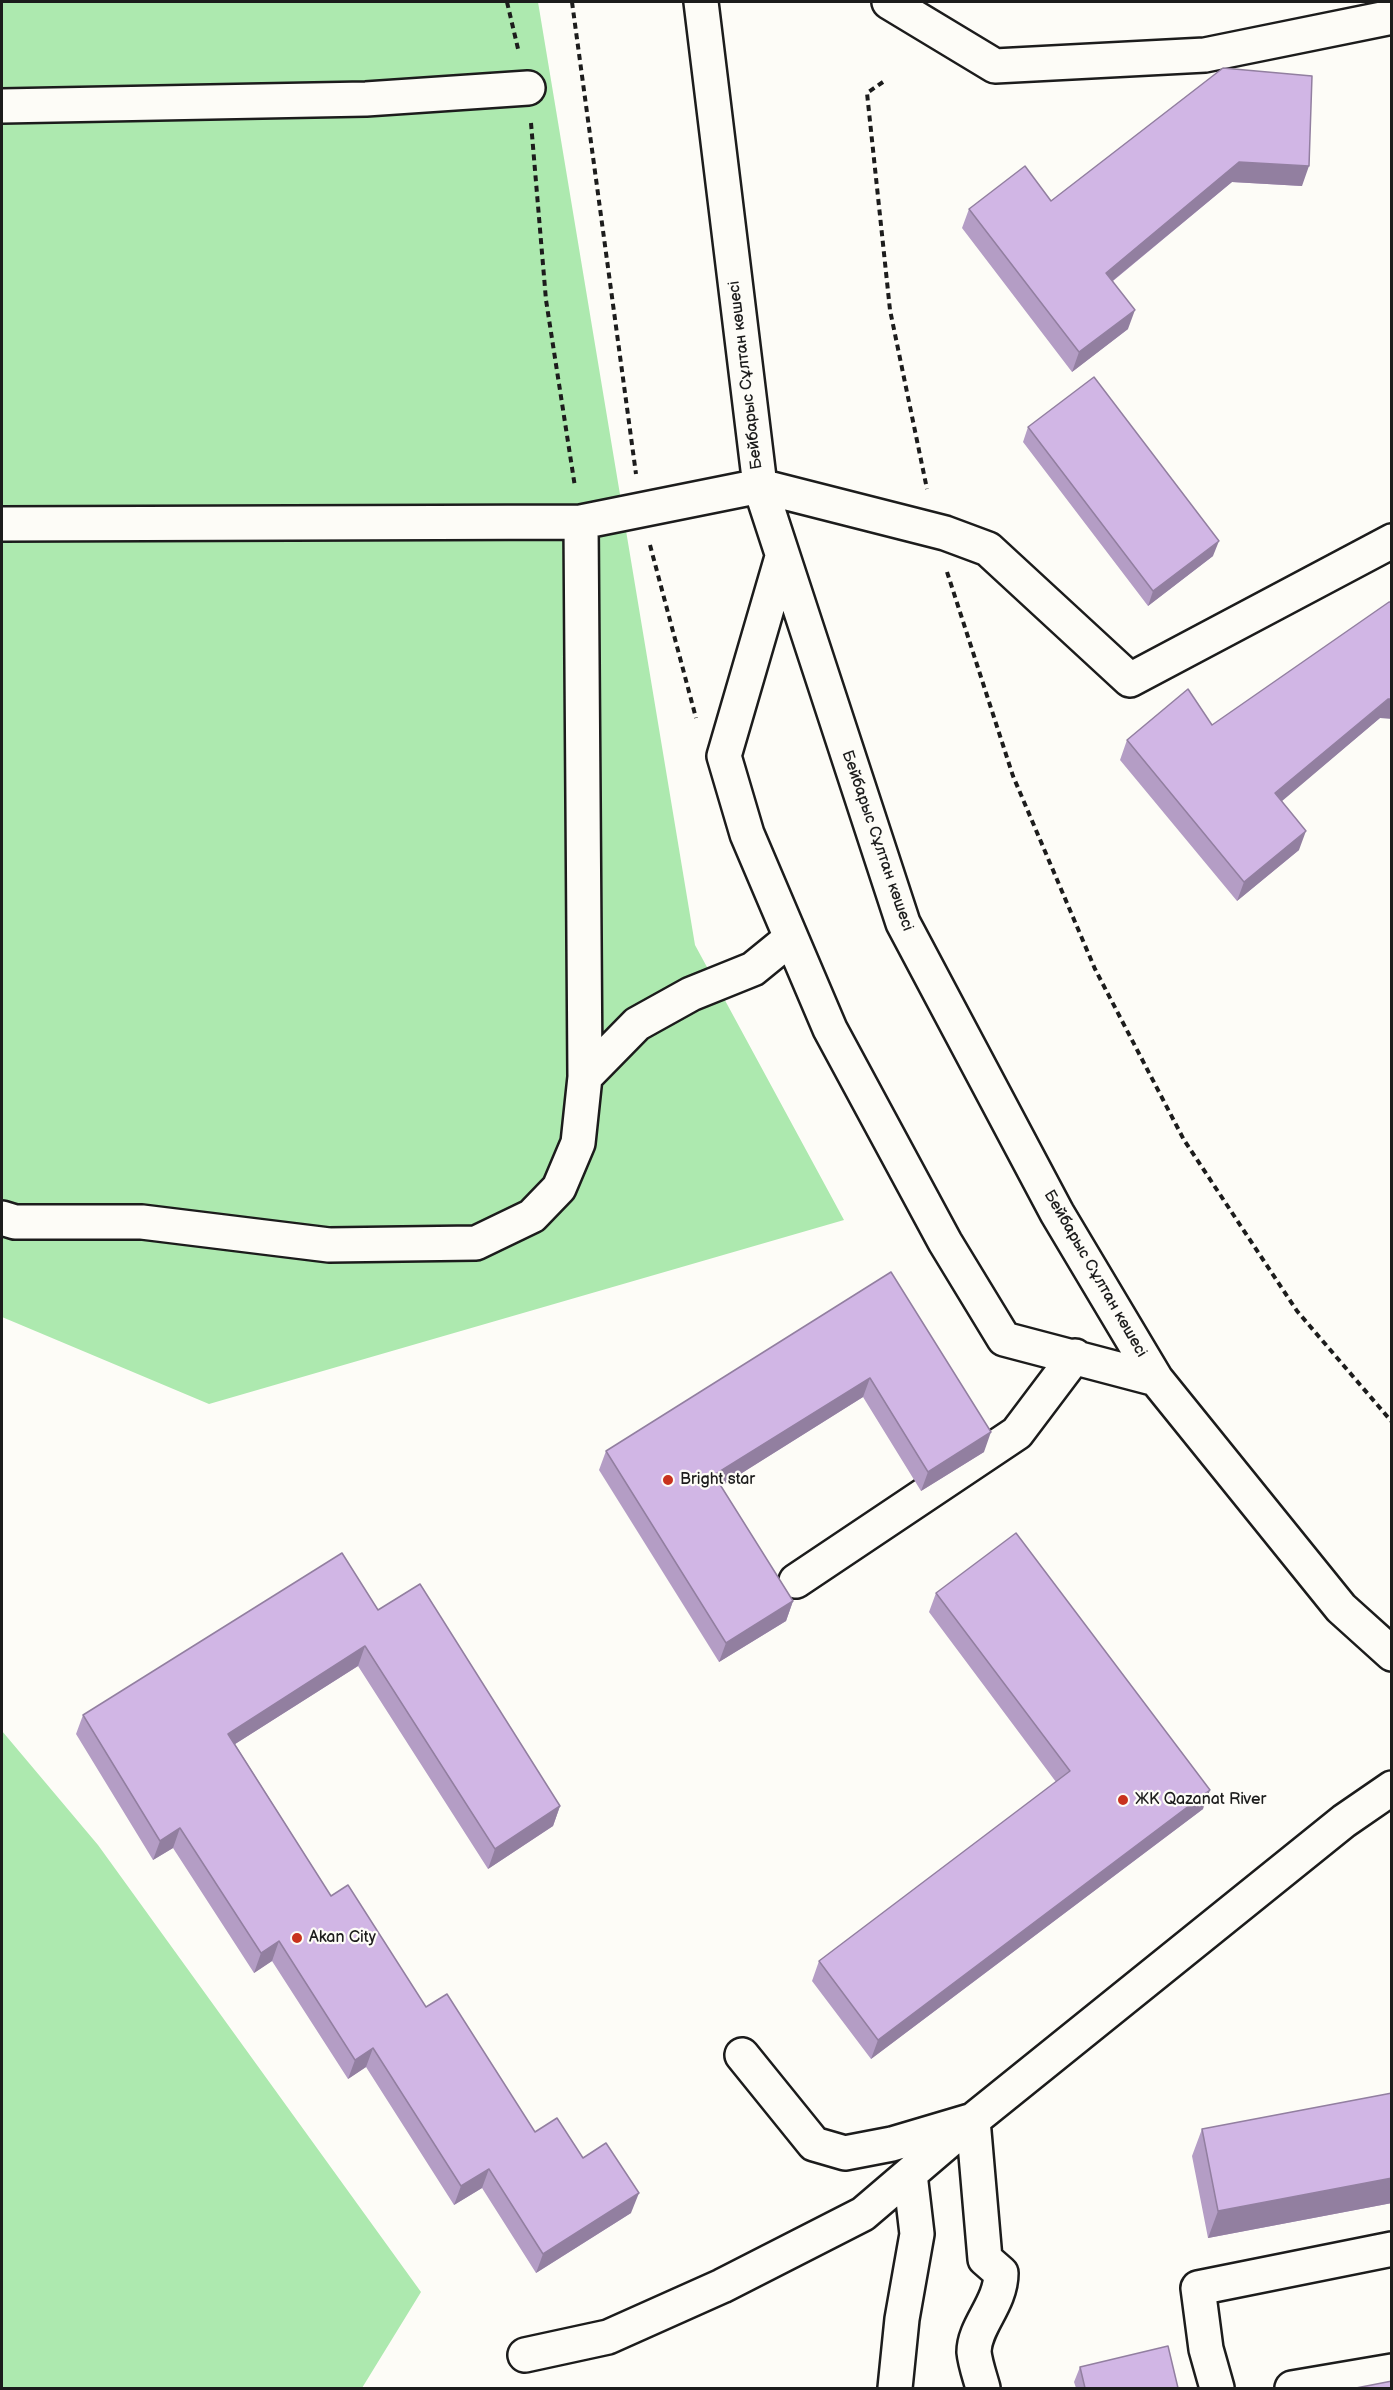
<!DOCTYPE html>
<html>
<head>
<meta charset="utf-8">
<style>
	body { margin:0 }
	#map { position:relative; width:1393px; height:2390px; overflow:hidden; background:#fdfcf7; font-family:"Balsamiq Sans",sans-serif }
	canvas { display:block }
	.frame { position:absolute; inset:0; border:3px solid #1c1c1c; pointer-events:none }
</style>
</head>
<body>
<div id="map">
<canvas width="1393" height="2390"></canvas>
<div class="frame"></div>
</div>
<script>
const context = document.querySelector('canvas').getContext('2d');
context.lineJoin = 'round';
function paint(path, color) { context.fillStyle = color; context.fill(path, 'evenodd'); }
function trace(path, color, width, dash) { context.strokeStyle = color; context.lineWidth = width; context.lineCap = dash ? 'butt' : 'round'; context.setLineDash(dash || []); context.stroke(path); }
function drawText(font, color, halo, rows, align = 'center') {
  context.font = font + ' "Balsamiq Sans",sans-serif'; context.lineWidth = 4.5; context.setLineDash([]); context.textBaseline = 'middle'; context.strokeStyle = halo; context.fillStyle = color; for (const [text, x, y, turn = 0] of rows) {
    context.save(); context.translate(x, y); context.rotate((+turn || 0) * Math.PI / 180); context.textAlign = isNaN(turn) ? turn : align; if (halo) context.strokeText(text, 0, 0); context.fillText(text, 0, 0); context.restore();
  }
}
paint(new Path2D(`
	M2,2h536l157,943 149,275 -635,184 -207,-87z
	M2,1731l96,114 323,447 -59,96h-360z`), '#ade9af');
const minor = new Path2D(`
	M701,2l59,484 143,437 154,290 99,166 185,229 51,46
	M889,2l106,64 210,-11 187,-38
	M2,106l364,-7 162,-11
	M2,524l579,-2 179,-36 185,47 43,16 142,131 262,-139
	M782,557l-58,199 23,78 83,195 115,213 59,97 152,40
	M585,1077l52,-53 54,-30 62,-25 38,-31
	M2,1218l13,4h127l187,23 147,-2 56,-27 27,-28 19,-45 7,-66 -4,-555
	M796,1581l221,-148 58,-77
	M742,2055l72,89 31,9 47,-9 81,-24 371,-299 48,-33
	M525,2355l83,-18 114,-51 141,-72 110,-94 12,139 16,14c0,31 -27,53 -27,79 1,11 6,25 9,36
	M895,2388l7,-69 15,-85 -7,-60
	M1217,2388l-11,-39 -8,-61 194,-39
	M1292,2388l100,-17`);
trace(minor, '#1c1c1c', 38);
trace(new Path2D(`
	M507,2l12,51
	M572,2l64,472
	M883,82l-16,11 23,217 37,179
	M531,123l15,177 29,187
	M650,545l46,173
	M947,572l66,204 82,193 89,171 113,171 95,111`), '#1c1c1c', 4, [6, 4.5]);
trace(minor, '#fdfcf7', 33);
paint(new Path2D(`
	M1223,68l79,118 -70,-4 -119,99 15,48 -56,43 -110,-144 7,-19 82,-8z
	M1028,427l185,129 -65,50 -125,-164z
	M1380,718l-99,83 18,49 -62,51 -117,-141 7,-20 85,-15z
	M891,1272l93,180 -63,39 -58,-94 -142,89 72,115 -7,20 -67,41 -120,-192 7,-19z
	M936,1593l267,216 -332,250 -59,-78 7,-20 237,-179 -127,-170z
	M378,1610l182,196 -7,20 -65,43 -130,-203 -123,78 96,152 95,111 109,125 48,26 48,55 -95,60 -54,-85 -28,17 -88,-138 -18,12 -76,-118 -18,12 -81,-125 -20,12 -77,-126 7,-19z
	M1392,2093v110l-184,35 -16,-82 10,-27z
	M1080,2367l98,21h-102l-2,-6z`), '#b49dc5');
paint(new Path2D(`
	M1239,162l70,4 -7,20 -70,-4 -133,110 7,-19z
	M1135,310l-7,19 -56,43 7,-20z
	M1219,541l-6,15 -65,50 5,-15z
	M1388,699h4v20l-12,-1 -112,95 7,-20z
	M1306,831l-7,19 -62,51 7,-19z
	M870,1378l-7,19 -156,98 7,-20z
	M991,1432l-7,20 -63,39 7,-19z
	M793,1601l-7,20 -67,41 7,-19z
	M365,1646l-7,20 -137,87 7,-19z
	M1210,1790l-7,19 -332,250 7,-19z
	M560,1806l-7,20 -65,43 7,-20z
	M180,1828l-7,20 -20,12 7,-19z
	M279,1941l-7,20 -18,12 7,-20z
	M373,2048l-7,19 -18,12 7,-19z
	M489,2169l-7,19 -28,17 7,-19z
	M1392,2178v25l-184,35 10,-27z
	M639,2193l-8,20 -95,60 7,-19z`), '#927fa0');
const building = new Path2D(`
	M1223,68l89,8 -3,90 -70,-4 -133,111 29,37 -56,42 -110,-143 56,-43 26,35z
	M1094,377l125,164 -66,50 -125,-164z
	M1389,602h3v97h-4l-113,94 31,38 -62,51 -117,-142 61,-51 24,36z
	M891,1272l100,160 -63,40 -58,-94 -156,97 79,126 -67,42 -120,-192z
	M1016,1533l194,257 -332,250 -59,-79 251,-190 -134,-178z
	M342,1553l36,57 42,-26 140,222 -65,43 -130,-203 -137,88 103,162 17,-11 78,122 21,-13 88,138 22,-14 26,40 23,-15 33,50 -96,61 -54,-85 -28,17 -88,-138 -18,12 -76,-119 -18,12 -81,-125 -20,13 -77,-126z
	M1392,2093v85l-174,33 -16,-82z
	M1168,2346l10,42h-93l-5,-21z
	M1392,2381v7h-36z`);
paint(building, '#d1b6e5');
trace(building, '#927fa0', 1.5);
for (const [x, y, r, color] of [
	[668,1480,6,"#c8321e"],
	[1123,1800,6,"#c8321e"],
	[297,1938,6,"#c8321e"]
]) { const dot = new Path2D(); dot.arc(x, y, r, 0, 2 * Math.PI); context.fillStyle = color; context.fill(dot); trace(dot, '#fdfcf7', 2); }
drawText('16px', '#1c1c1c', '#fdfcf7', [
	["Бейбарыс Сұлтан көшесі",746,375,-97],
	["Бейбарыс Сұлтан көшесі",877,841,71],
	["Бейбарыс Сұлтан көшесі",1095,1274,60]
]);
drawText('16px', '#1c1c1c', '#fdfcf7', [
	["Bright star",680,1480],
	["ЖК Qazanat River",1135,1800],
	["Akan City",309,1938]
], 'left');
</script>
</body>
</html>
